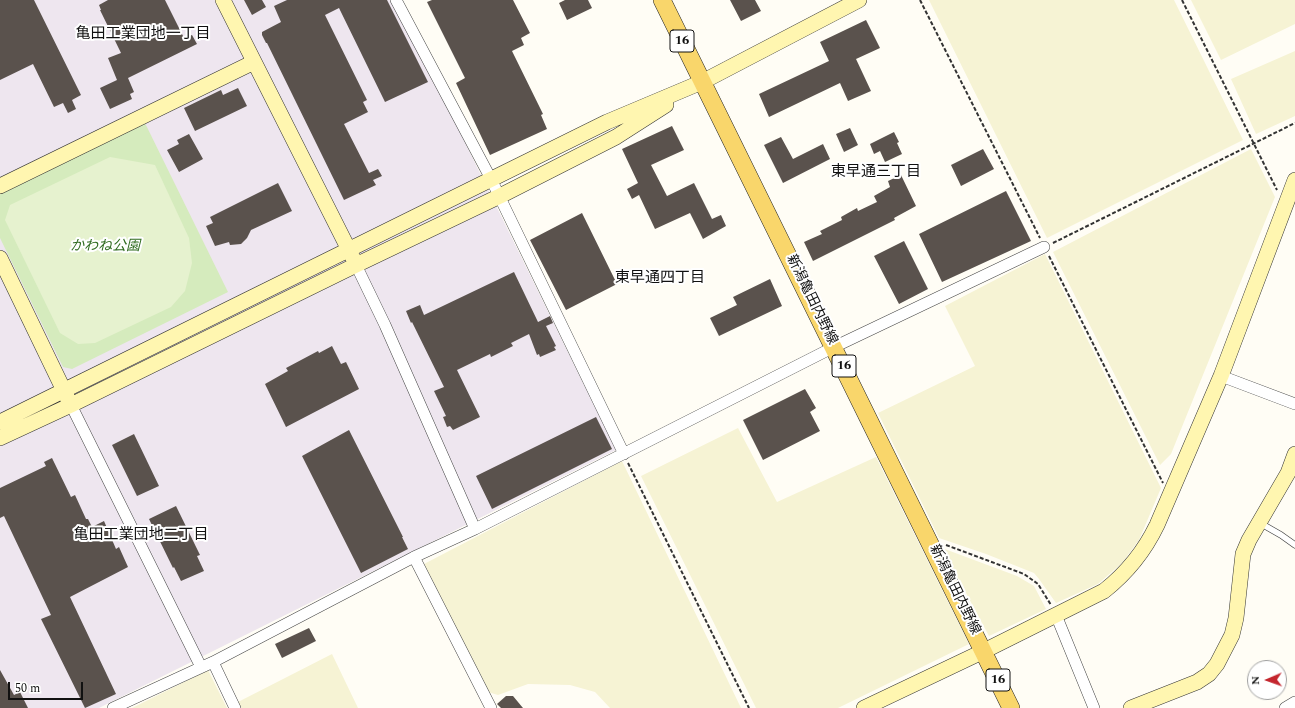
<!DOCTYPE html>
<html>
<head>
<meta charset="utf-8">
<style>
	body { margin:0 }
	#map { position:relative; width:1295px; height:708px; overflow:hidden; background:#fffdf5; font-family:Spectral,serif }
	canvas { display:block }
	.north { position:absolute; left:1247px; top:660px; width:40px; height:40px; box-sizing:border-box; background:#fff; border:1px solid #a0a0a0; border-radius:50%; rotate:268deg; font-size:11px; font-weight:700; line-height:16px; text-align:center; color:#111 }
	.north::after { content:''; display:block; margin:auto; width:14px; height:18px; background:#c4262e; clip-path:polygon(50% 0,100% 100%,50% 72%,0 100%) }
	.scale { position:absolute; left:8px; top:682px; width:75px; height:18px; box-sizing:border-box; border:2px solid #111; border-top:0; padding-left:5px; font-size:12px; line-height:14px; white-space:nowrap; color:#111; -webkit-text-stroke:3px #fff; paint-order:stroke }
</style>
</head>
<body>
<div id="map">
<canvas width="1295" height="708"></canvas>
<div class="north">N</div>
<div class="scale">50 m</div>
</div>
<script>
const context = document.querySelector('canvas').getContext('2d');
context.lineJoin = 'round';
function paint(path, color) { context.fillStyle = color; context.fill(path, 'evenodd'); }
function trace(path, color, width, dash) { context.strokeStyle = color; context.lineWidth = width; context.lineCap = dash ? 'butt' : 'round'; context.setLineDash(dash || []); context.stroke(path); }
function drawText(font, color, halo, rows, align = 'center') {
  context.font = font + ' Spectral,"Noto Sans JP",serif'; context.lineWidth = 4; context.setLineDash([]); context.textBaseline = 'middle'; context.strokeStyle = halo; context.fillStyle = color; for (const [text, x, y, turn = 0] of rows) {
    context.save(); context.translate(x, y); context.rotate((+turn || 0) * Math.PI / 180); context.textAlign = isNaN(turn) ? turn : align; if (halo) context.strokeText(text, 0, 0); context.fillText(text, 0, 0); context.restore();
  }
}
paint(new Path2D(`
	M0,0h395l221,450 -517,258h-99z`), '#eee6ef');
paint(new Path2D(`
	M929,0h245l69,140 -196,98z
	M1191,0h104v24l-74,36z
	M1295,51v65l-39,18 -25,-55z
	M1251,149l24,48 -104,257 -11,11 -107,-213z
	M1045,254l116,234 -22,52 -17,23 -24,21 -42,19 -17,-24 -5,-6 -48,-19 -47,-16 -61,-125 97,-47 -30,-60z
	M738,428l39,74 99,-45 93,187 -131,64h-82l-115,-232z
	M622,461l119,247h-131l-15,-16 -25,-7 -42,-1 -30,11 -13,-4 -61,-127z
	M942,548l75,28 17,10 12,23 -57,27z
	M332,654l26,54h-117l-3,-6z
	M208,670l19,38h-95z`), '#f6f3d4');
paint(new Path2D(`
	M143,119l85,173 -156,77 -9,-2 -63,-129v-48z`), '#d5ebbd');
paint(new Path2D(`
	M110,157l45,8 34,73 3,25 -7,28 -14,16 -76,36 -17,1 -18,-11 -55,-113 5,-15z`), '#e6f2cf');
paint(new Path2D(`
	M0,0h34l47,95 -9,5 4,9 -8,4 -5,-10 -9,4 -21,-43 -33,16z
	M108,0h57l19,38 8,-3 5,9 -69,34 6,14 -4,2 2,5 -22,10 -10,-21 17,-8 -9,-22 13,-5 -21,-43h1l-2,-5z
	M244,0h18l4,7 -14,8z
	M287,0h100l41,82 -43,20 -46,-94 -14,7 42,85 -4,2 5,10 -24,12 25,49 9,-4 4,7 -9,4 3,5 -32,15 -77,-157h-1l-4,-8v-3l19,-10 -7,-16z
	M432,0h81l17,33 -9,5 3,7 -12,6 31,63 -2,1 6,14 -57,26 -34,-72 9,-5 -38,-76z
	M565,0h23l4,8 -25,12 -8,-17z
	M730,0h25l6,11 -20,10z
	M866,20l14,28 -24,11 15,32 -23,10 -8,-18 -71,34 -10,-23 70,-33 -9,-19z
	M238,88l9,18 -52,25 -11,-23 37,-18 2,5z
	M672,126l12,24 -33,15 16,31 27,-13 18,36 9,-4 5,11 -23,13 -13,-26 -35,16 -16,-34 -7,4 -5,-10 11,-6 -16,-34z
	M850,128l8,17 -14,7 -8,-18z
	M894,132l5,10 -2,1 5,11 -17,8 -5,-11 -6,3 -4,-10z
	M189,134l14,25 -24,13 -12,-22 12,-6 -2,-4z
	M781,137l12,22 30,-15 7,15 -47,24 -19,-38z
	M983,149l11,20 -33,17 -10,-21z
	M901,175l15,31 -22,12 1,2 -82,41 -9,-19 18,-8 -2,-3 22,-11 -1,-3 16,-9 1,3 19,-9 -3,-6 16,-9 -2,-6z
	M278,183l14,28 -41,19 -4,8 -6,6 -11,1 -1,-3 -14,4 -9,-20 7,-3 -3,-6z
	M1006,191l25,50 -89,41 -23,-48z
	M582,213l35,71 -51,26 -36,-70z
	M904,241l24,48 -29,15 -25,-48z
	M514,272l24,50 12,-6 3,7 -7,3 10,20 -2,1 2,3 -16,7 -1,-3 -2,1 -8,-21 -18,9 2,3 -22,11 -1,-3 -33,16 23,47 -27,13 -3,-4 -3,1 -4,-10 3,-1 -12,-25 10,-4 -32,-65 -1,1 -5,-12 14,-6 4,10z
	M770,279l12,27 -63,30 -9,-18 27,-13 -4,-8z
	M332,346l9,18 5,-2 13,27 -73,38 -21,-43 23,-13 -2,-3 32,-17 1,2z
	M805,389l11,19 -6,4 10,19 -57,29 -20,-40z
	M596,417l16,32 -120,60 -16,-33z
	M349,430l54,107h-1l6,12 -47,24 -59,-117z
	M134,434l25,52 -22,10 -25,-51z
	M52,458l19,39 4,-2 11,24h2l4,8 12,-6 12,28 3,-2 9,20 -58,30 46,97 -31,14 -44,-89 10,-4 -47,-99 -4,2v-30l46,-22 -2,-4z
	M176,506l24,49 -3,1 7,15 -23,10 -7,-14 -1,1 -24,-49z
	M309,628l7,13 -34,17 -7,-14z
	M0,670l14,25 6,-3 8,16h-28z
	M506,696h7l10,12h-22l-4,-4z`), '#5a524d');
const lane = new Path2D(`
	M1260,523l21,12 14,10`);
const street = new Path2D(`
	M396,0l95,179 133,275
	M356,265l29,60 90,204
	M1221,376l74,28
	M71,405l130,262
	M414,557l77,151
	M1056,615l38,93
	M213,662l22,46
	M113,708l100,-46 201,-105 61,-28 359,-182 210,-100
	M1285,708l10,-6`);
const secondary = new Path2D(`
	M223,0l130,258
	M0,186l254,-124
	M0,258l68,141
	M0,422l607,-300 95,-40 157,-82
	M0,438l71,-33 285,-140 144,-69 116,-59 50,-32
	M864,708l120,-57 120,-60c24,-19 40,-39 53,-66l64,-149 74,-196
	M1131,708l66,-26 12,-8 8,-10 15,-29 4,-17 7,-64 6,-14 39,-67 7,-19`);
const primary = new Path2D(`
	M662,0l349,708`);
trace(lane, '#444', 7);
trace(street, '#444', 12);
trace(secondary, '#333', 16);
trace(primary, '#222', 18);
trace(new Path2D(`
	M920,0l120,238
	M1182,0l95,190
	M1053,243l242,-120
	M1049,256l114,227
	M628,463l121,245
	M946,545l78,29 14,10 13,21`), '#333', 2, [4, 2]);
trace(lane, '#fff', 5.5);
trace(street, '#fff', 11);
trace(secondary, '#fff6b0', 15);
trace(primary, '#f9d66b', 17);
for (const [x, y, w] of [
	[682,41,24],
	[844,366,24],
	[998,680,24]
]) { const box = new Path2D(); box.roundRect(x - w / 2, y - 11, w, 22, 3); context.fillStyle = '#fff'; context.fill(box); trace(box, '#111', 1); }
drawText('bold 13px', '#111', null, [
	["16",682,41],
	["16",844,366],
	["16",998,680]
]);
drawText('italic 14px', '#2f6b1f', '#fff', [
	["かわね公園",105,247]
]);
drawText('14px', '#111', '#fff', [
	["新潟亀田内野線",811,300,64],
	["新潟亀田内野線",954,590,64]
]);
drawText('15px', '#111', '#fff', [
	["亀田工業団地一丁目",143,35],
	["東早通三丁目",876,173],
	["東早通四丁目",660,279],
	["亀田工業団地二丁目",141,536]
]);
</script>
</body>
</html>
